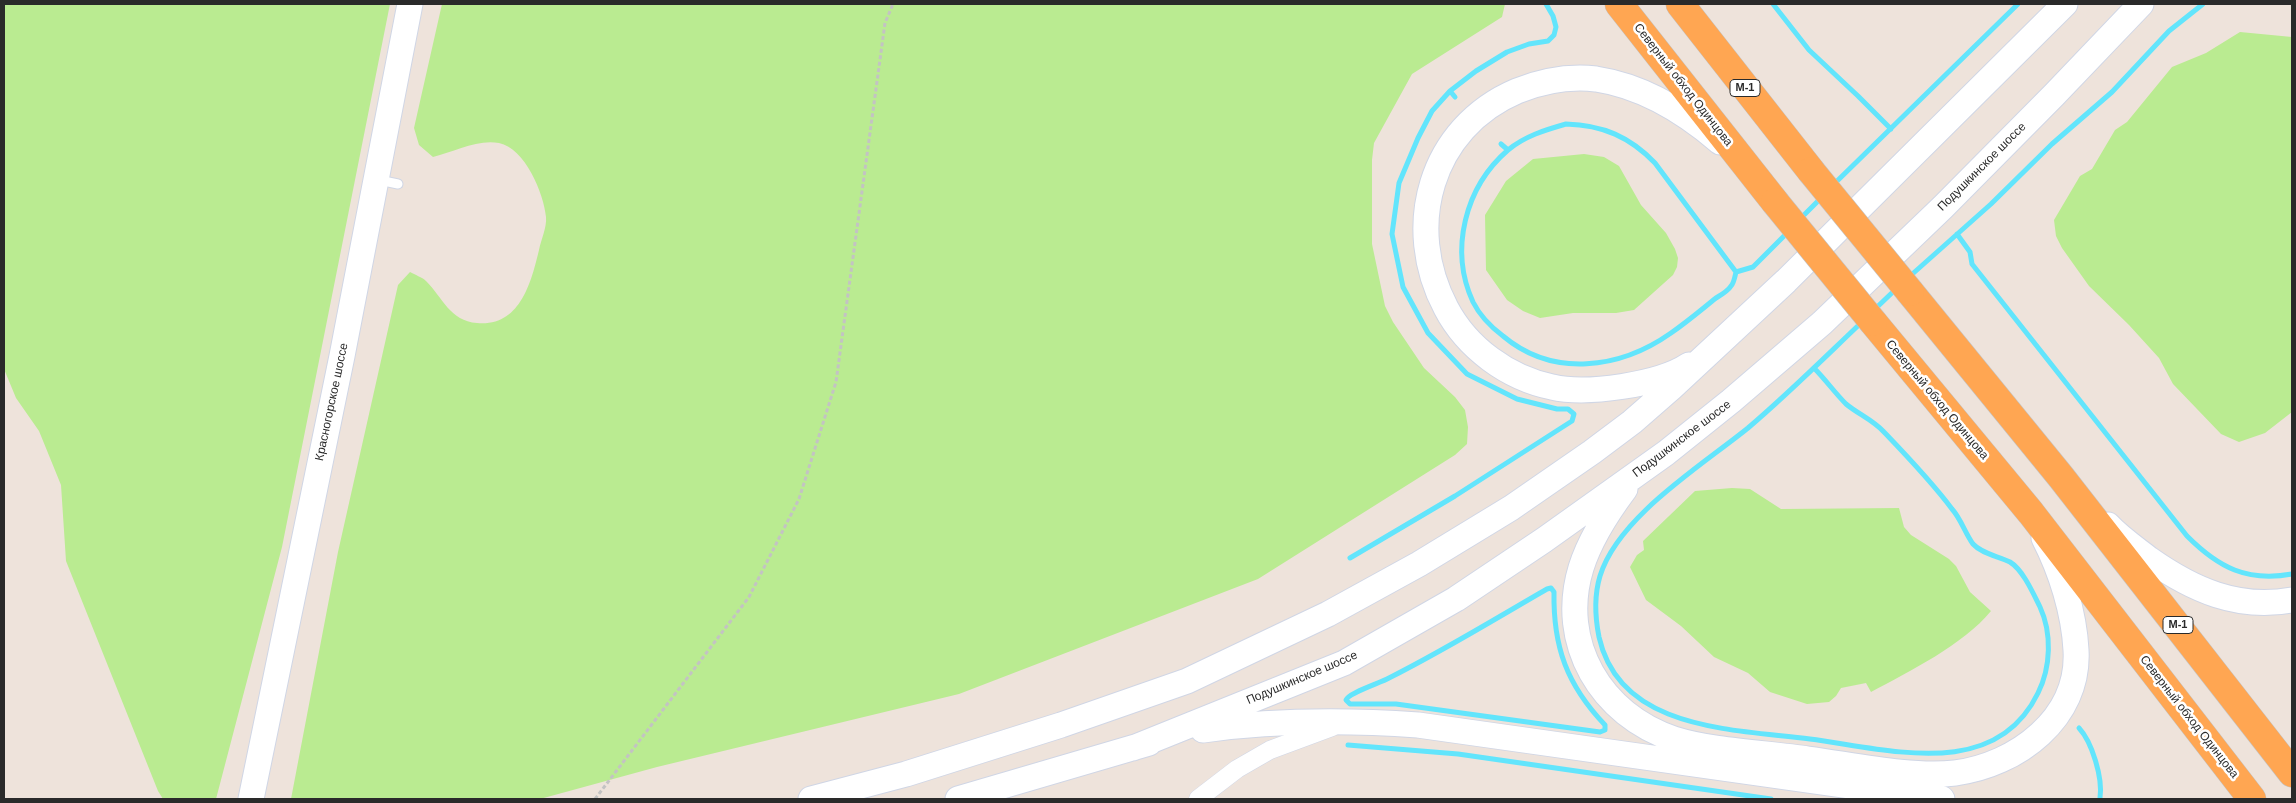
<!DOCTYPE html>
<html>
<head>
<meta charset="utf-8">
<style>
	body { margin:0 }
	#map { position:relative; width:2296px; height:803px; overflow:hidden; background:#eee3db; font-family:Helvetica,sans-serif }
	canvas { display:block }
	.frame { position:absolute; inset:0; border:5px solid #2a2a2a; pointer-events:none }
</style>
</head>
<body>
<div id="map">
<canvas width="2296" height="803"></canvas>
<div class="frame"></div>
</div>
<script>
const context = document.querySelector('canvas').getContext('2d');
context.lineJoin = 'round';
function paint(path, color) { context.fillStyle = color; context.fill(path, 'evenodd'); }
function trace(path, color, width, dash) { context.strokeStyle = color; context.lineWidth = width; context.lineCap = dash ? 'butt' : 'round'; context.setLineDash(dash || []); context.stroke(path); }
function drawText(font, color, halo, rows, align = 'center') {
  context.font = font + ' Helvetica,sans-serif'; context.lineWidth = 5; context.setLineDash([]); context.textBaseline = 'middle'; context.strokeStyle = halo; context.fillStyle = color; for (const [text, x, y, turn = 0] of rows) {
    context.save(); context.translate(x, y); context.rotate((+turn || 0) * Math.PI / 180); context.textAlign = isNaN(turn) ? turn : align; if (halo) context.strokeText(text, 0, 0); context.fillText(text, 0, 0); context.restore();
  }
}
paint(new Path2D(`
	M4,4h386l-108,543 -66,252h-53l-5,-8 -92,-230 -5,-76 -22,-54 -23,-33 -12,-29z
	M442,4h1063l-3,13 -90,57 -38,69 -2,17v84l13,62 8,16 31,46 31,29 10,13 3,17 -1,17 -12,11 -197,124 -299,115 -302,73 -117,32h-249l47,-247 60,-267 12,-13c5,3 12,5 16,9 17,17 24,40 51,42 43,4 54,-40 62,-73 2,-10 8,-23 7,-33 -2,-23 -21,-69 -47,-74 -22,-4 -45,9 -66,14l-14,-12 -5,-17z
	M2240,32l52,5v375l-27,21 -26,9 -18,-8 -48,-50 -14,-26 -30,-33 -40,-39 -27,-38 -6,-12 -2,-16 26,-44 12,-7 23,-39 12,-8 45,-55 34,-14z
	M1584,154l20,3 15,9 22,39 25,28 9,16 3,9 -1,9 -4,8 -39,35 -18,3h-43l-33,5 -17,-7 -16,-11 -21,-30 -1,-55 21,-34 27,-22z
	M1732,488l18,1 31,20 118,-1 5,19 7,8 38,24 7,7 14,26 21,19c-28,34 -81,60 -120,81l-5,-9 -25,5 -5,8 -7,6 -22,2 -37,-12 -22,-19 -34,-16 -33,-31 -35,-26 -16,-33 7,-12 7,-5 -1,-9 52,-50z`), '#baeb91');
trace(new Path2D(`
	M1773,4l36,46 49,46 33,33
	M1450,91l5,6
	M1566,124c37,1 64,13 89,39l81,109c-1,4 -2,11 -5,14 -3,5 -10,9 -15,12 -15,12 -29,24 -45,35 -51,36 -118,45 -168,3 -12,-9 -23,-20 -30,-34 -24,-52 -8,-115 35,-152 17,-14 37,-20 58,-26z
	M1501,144l7,6
	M1832,186l186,-182
	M1799,220l22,-22
	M1957,234l13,18 2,12 215,272c32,32 60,46 105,38
	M1736,272l17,-5 35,-35
	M1909,277l82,-73 61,-60 60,-52 57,-61 34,-27
	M1874,310l23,-22
	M1814,368c11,11 21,25 32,36 12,10 27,16 38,28 23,24 48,50 68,77 9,10 13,24 21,35 9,10 25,12 37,18 13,8 23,31 30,45 12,26 11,60 -2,86 -43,89 -150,56 -228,46 -76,-10 -190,-8 -211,-102 -4,-20 -5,-41 1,-61 18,-59 101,-110 148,-148 40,-34 77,-71 115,-107
	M1350,558l105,-62 117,-75 2,-7 -6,-5h-11l-40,-10 -50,-25 -39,-41 -25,-46 -11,-53 7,-51 19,-45 14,-27 18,-20 26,-20 31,-19 22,-8 19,-3 6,-6 2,-8 -3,-11 -7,-12
	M1551,588l3,4c-1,55 13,93 51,133v5l-5,2 -204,-28h-46l-4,-4c2,-7 34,-17 43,-22 54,-27 106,-59 158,-89z
	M2079,728c13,14 24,50 21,70
	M1348,745l110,9 313,45`), '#62e5fc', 5);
const service = new Path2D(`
	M379,180l19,4`);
const minor = new Path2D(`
	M1198,799l39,-30 33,-19 62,-23`);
const secondary = new Path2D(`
	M1689,365c-30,20 -103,30 -137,22 -44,-9 -85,-39 -106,-79 -43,-81 -16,-180 71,-217 25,-10 52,-15 79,-12 46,7 89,33 124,63
	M1625,489c-18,24 -35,50 -44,79 -23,75 20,147 93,171 38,12 93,14 134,20 45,6 103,19 147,14 62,-8 125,-55 121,-123 -2,-38 -15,-79 -32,-112
	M2108,525c12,13 27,23 41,34 44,31 89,51 143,41
	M1203,730c72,-10 142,-10 215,-5l524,74
	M1133,748l211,-85 112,-64 88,-59 122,-87 65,-52 91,-78 121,-116 111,-112 87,-91
	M251,799l91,-443 68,-352
	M811,799l95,-25 155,-49 126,-44 141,-67 91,-50 92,-56 81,-56 40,-30 39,-34 115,-107 279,-277
	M958,799l191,-56`);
const trunk = new Path2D(`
	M1619,4l156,198
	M1680,4l131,167
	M1910,292l151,185 231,296
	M1873,322l158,191 221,286`);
trace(service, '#d0d6e5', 11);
trace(minor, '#d0d6e5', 19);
trace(secondary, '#d0d6e5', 27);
trace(trunk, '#c3c3c3', 29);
trace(new Path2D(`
	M595,799l154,-202 50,-98 37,-117 49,-359 8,-19`), '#c3c3c3', 3, [4, 2.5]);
trace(service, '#fff', 9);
trace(minor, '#fff', 18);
trace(secondary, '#fff', 25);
trace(trunk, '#ffa652', 28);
const trunkBridge = new Path2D(`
	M1811,171l99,121
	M1775,202l98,120`);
trace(trunkBridge, '#c3c3c3', 29, []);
trace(trunkBridge, '#ffa652', 28);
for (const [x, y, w] of [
	[1745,88,30],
	[2178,625,30]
]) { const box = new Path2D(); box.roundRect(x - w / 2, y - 8.5, w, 17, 4); context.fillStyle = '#fff'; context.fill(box); trace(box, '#2a2a2a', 1); }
drawText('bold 11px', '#2a2a2a', null, [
	["М-1",1745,88],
	["М-1",2178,625]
]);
drawText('12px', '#2a2a2a', '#fff', [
	["Северный обход Одинцова",1683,85,52],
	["Подушкинское шоссе",1982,167,-45],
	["Северный обход Одинцова",1937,400,50],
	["Красногорское шоссе",332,402,-78],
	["Подушкинское шоссе",1682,439,-37],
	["Подушкинское шоссе",1302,678,-23],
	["Северный обход Одинцова",2189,717,52]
]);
</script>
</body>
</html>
